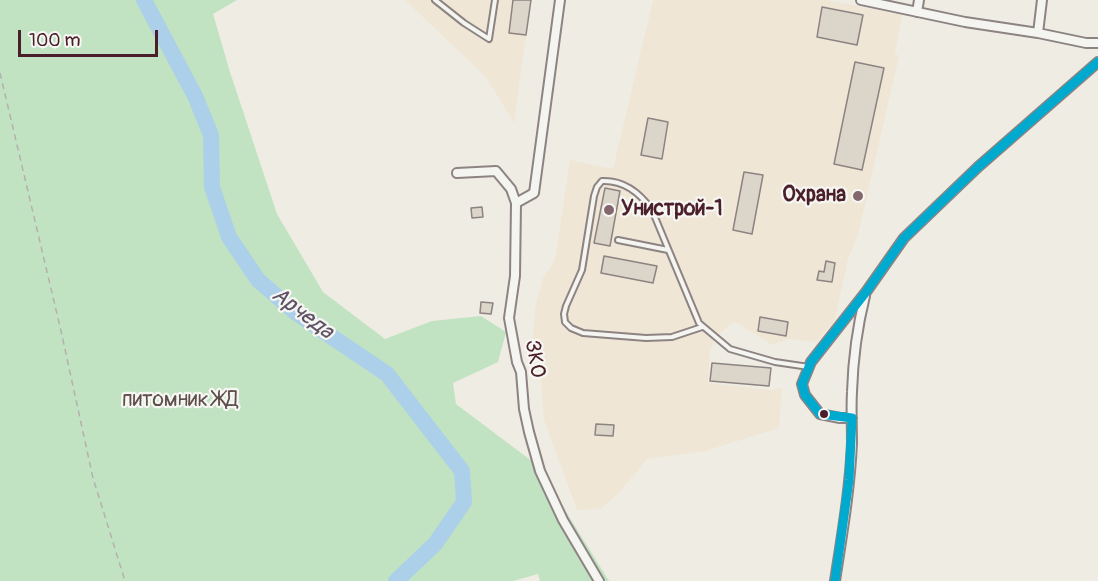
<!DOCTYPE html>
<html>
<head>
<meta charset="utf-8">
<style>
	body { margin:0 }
	#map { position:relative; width:1098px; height:581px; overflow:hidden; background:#efece4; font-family:Pangolin,sans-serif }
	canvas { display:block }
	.scale { position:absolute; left:18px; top:30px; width:140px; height:27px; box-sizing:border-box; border:3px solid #4a1f2b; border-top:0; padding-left:8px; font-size:18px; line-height:21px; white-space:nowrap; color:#4a1f2b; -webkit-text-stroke:4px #f6f6f2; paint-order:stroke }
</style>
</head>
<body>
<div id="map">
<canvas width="1098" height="581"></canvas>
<div class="scale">100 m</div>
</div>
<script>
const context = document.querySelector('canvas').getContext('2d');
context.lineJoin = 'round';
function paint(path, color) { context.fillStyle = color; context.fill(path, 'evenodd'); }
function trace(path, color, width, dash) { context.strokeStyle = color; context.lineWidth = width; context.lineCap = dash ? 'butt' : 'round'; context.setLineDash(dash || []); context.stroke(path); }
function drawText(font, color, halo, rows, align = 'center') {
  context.font = font + ' Pangolin,sans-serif'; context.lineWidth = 4.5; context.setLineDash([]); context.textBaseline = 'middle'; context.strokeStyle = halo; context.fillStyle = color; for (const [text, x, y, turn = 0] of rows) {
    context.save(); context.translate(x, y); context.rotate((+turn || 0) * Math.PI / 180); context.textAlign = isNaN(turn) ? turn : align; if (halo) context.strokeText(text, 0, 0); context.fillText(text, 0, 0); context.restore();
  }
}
paint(new Path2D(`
	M405,0h126l-17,123 -28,-46z
	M653,0h173l76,15 -7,39 4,2 -41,179 -10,24 -13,61 -19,22 -27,-3 -17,6 -38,-24 -19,17 -5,14 -2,31 62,7 12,-2 -3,40 -74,23 -58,8 -28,34 -19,16 -23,1 -33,-90 -4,-50 -7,-33 2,-29 8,-30 12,-18 15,-100 43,9z`), '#efe6d6');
paint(new Path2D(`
	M0,0h237l-24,14 17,58 47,142 46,78 62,47 47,-18 49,-5 25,16 -8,30 -45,21 3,21 81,61 72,116h-69l-2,-7 -25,7h-513z`), '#c1e3c1');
trace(new Path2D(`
	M144,0l51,96 16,39 1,52 17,50 29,43 37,32 92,62 75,97 2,31 -29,42 -39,37`), '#acd0ea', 16);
const building = new Path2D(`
	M513,0h18l-5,35 -17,-2z
	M822,7l41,8 -6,30 -40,-8z
	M855,62l29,6 -22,102 -28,-6z
	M648,118l20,4 -6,37 -21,-4z
	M744,172l19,3 -11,59 -19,-4z
	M605,188l15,3 -10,55 -16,-3z
	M482,207l1,10 -11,1 -1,-10z
	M604,256l53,10 -4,17 -52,-10z
	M826,261l9,2 -3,19 -15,-2 2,-9 5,1z
	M481,302l12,1 -2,11 -11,-1z
	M760,317l28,5 -2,14 -28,-5z
	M712,363l59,5 -2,18 -59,-5z
	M596,424l18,1 -1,11 -18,-1z`);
paint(building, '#dcd5c9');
trace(building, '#8d8382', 1.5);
const lane = new Path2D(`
	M435,0l29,23 25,16 6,-39
	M618,240l50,10
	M702,327l-30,10 -26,1 -63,-5 -12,-5 -6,-6 -1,-8 2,-8 16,-36 12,-74 3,-9 5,-6c21,-1 38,12 50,29l47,113 31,26 45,13 34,5`);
const street = new Path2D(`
	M861,0l104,22 73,11 48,10h12
	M917,12l2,-12
	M1038,33l4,-33
	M457,173l39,-2 15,18 5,14 -1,73 -6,42 8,44 4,10 3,37 5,23 11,39 23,49 36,61
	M516,203l18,-10 26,-193
	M852,418h-12l-20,-4 -15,-19 -3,-11 9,-22 55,-70 38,-54 74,-71 120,-105
	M835,581c7,-46 15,-92 17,-138 0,-17 -1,-34 0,-51 1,-32 5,-64 13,-96`);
trace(lane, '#8d8382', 8);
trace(street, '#8d8382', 12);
trace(new Path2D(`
	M0,73l61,258 32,147 32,103`), '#b5b0af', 1.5, [6, 4.5]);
trace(lane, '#f4f4f1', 4);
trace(street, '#f4f4f1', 8);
trace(new Path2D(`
	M835,581l14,-101 3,-62 -32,-4 -15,-19 -3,-11 9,-22 55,-70 38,-54 74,-71 120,-105`), '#00a9ce', 9);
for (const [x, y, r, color] of [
	[858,196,6,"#84676c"],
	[609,210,6,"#84676c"],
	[824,414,5,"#4a1f2b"]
]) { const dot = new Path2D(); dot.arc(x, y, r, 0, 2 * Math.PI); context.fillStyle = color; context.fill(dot); trace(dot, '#f6f6f2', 2); }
drawText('bold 21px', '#4a1f2b', '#f6f6f2', [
	["Охрана",846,196],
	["Унистрой-1",621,210,"left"]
], 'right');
drawText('21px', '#4a1f2b', '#f6f6f2', [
	["ЗКО",534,359,80]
]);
drawText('21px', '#5e4e49', '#f6f6f2', [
	["питомник ЖД",180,401]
]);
drawText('italic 22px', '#5f5165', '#f6f6f2', [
	["Арчеда",302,314,37]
]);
</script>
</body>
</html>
